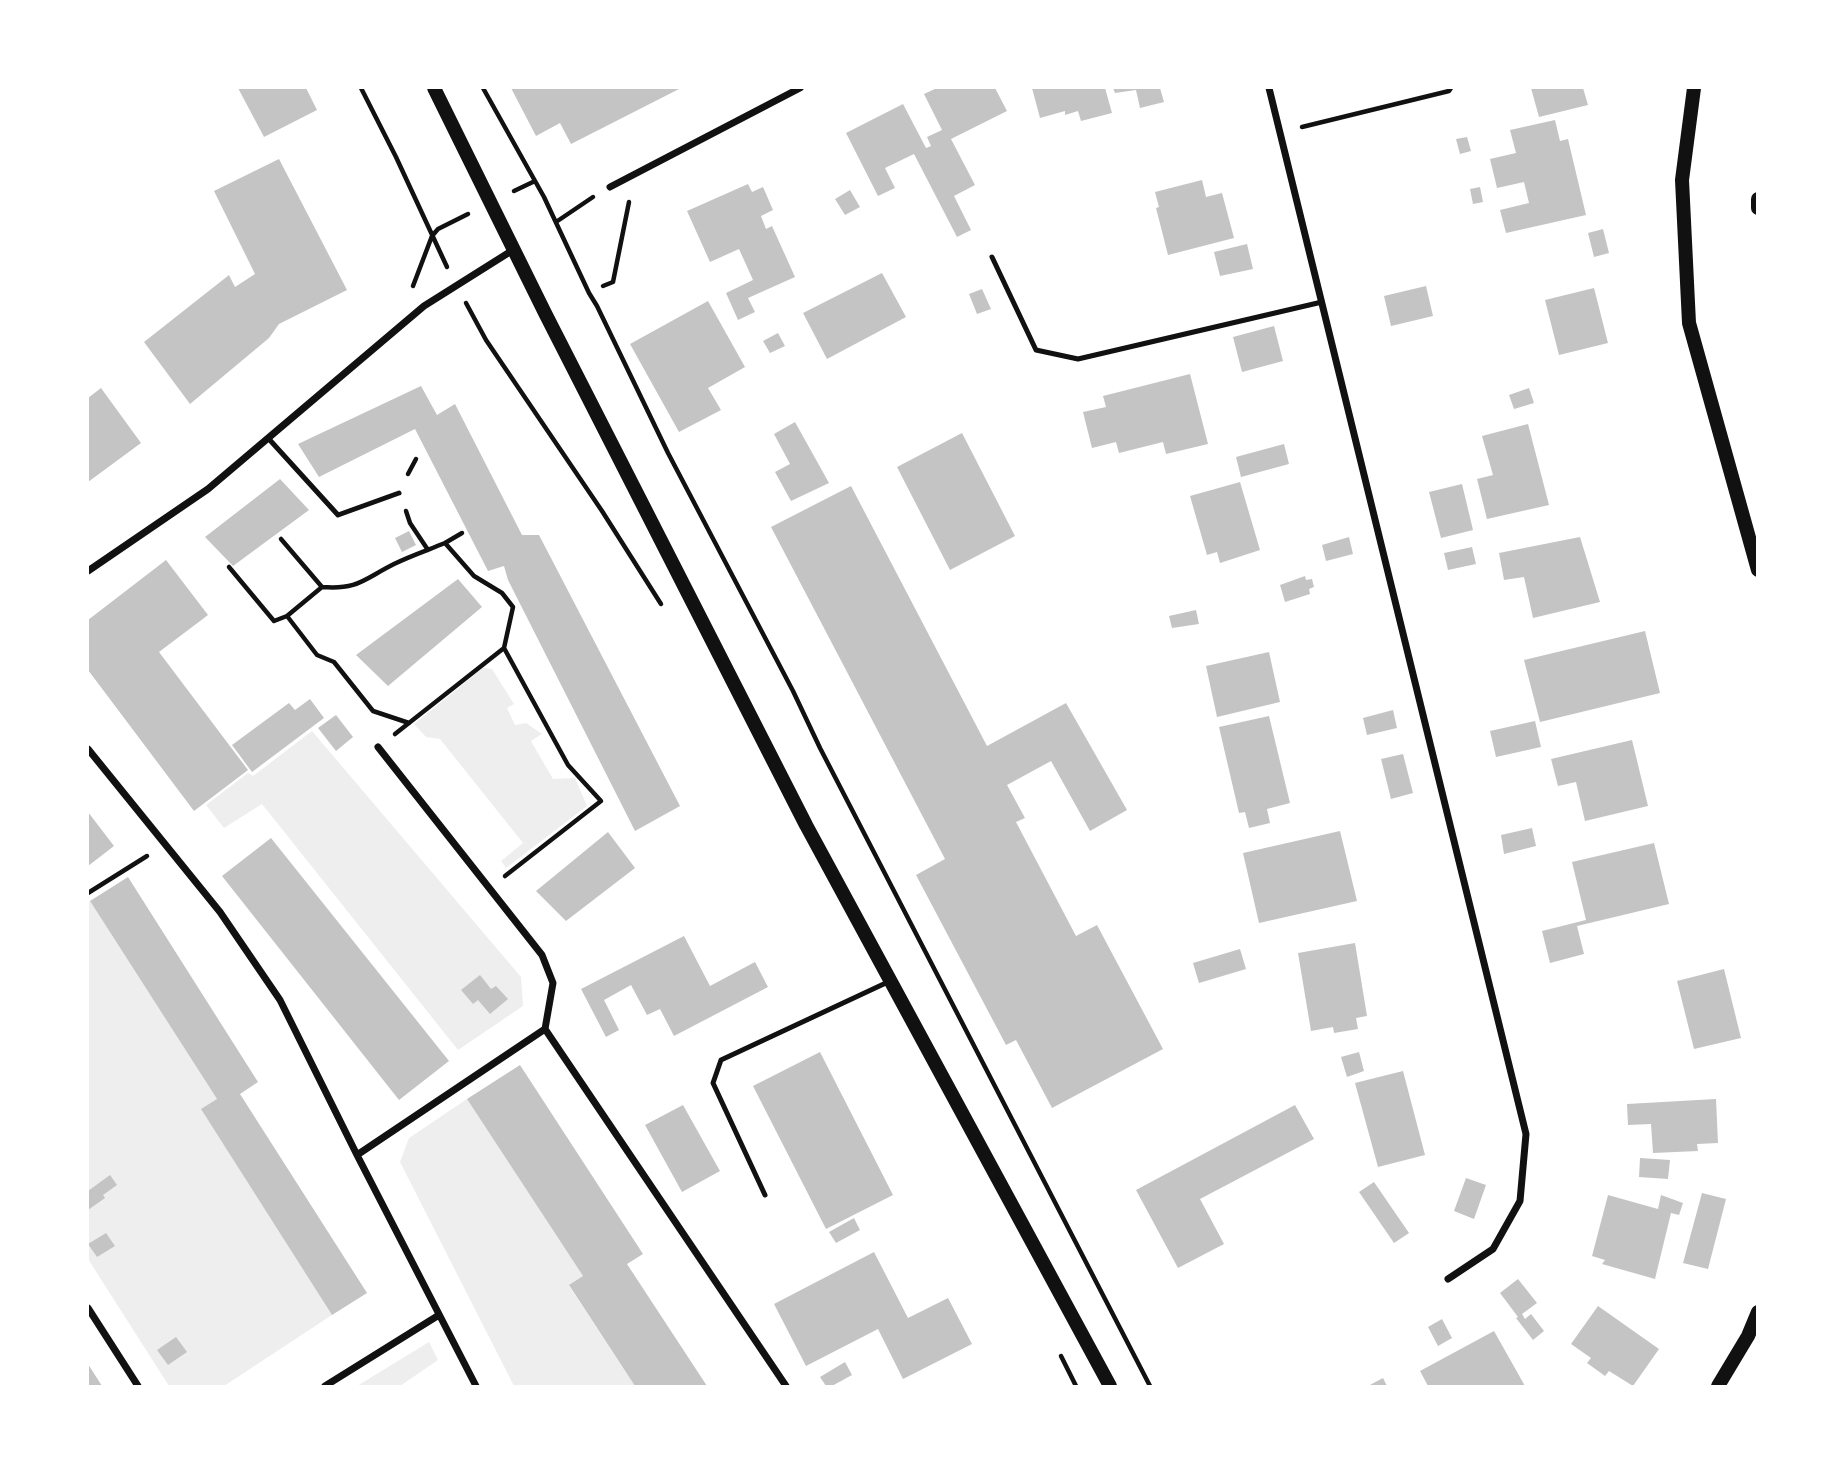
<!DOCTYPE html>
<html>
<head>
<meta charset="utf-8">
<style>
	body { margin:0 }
	#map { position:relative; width:1845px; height:1474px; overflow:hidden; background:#fff; font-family:"PT Sans",sans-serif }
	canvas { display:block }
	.frame { position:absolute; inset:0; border:89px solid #fff; pointer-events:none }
</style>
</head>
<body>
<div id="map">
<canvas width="1845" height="1474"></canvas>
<div class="frame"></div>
</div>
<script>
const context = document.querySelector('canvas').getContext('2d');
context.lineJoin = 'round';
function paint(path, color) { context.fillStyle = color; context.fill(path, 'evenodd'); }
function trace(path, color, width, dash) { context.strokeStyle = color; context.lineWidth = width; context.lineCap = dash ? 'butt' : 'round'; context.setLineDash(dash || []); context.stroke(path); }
paint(new Path2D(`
	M483,668l9,1 22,35 -7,4 8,17 11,-2 16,11 -11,7 22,38 22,-1 12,28 -81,62 -5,-7 22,-18 -83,-104 -14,-2 -12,-13z
	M312,731l209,246 2,29 -65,44 -196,-246 -38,24 -18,-23 42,-32 5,3z
	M90,901l127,198 -15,11 130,205 -108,71h-55l-81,-127v-357z
	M467,1099l116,177 -14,10 66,100h-121l-114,-224 9,-24z
	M429,1342l9,18 -38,26h-43z`), '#eee');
paint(new Path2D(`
	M238,88h68l11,22 -53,27z
	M511,88h170l-110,56 -11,-21 -24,13z
	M937,88h58l12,23 -56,28 24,46 -21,11 17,34 -14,7 -43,-83 -29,14 10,20 -17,8 -32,-63 57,-29 23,44 5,-2 -4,-9 15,-7 -18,-36z
	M1032,88h73l7,25 -31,8 -3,-10 -13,4v-4l-25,7z
	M1113,88h47l4,14 -24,6 -4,-18 -21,3z
	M1531,88h52l5,17 -49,12z
	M1555,120l5,21 8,-2 18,76 -80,18 -6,-23 29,-7 -5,-21 -27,6 -7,-29 26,-6 -6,-23z
	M1467,137l4,14 -11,3 -4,-15z
	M279,159l68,131 -68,34 -10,14 -79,66 -46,-62 85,-67 6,12 20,-13 -41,-83z
	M1202,180l4,17 16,-4 12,45 -66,17 -12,-47 3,-1 -4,-15z
	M748,184l4,8 11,-5 10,23 -12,6 5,13 6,-3 23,51 -47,21 7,14 -17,8 -12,-27 27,-13 -14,-31 -29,13 -23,-51z
	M1480,187l3,15 -10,2 -3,-15z
	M850,190l10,17 -15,8 -10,-16z
	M1603,229l6,24 -15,4 -6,-24z
	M1247,244l6,25 -33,7 -6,-24z
	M882,273l24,44 -79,42 -24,-46z
	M1426,286l7,30 -42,10 -7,-30z
	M1594,288l14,55 -49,12 -14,-55z
	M982,289l9,20 -14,5 -8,-20z
	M708,301l37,66 -37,21 13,22 -42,22 -49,-88z
	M1274,326l9,35 -41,11 -9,-35z
	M778,333l7,13 -15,7 -7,-12z
	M1190,374l18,70 -42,10 -3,-12 -44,11 -3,-11 -24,6 -9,-36 23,-5 -3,-11z
	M421,386l16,29 18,-11 67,131h17l141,271 -45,25 -127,-251 -4,-14 -16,5 -73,-142 -96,48 -21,-33z
	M101,388l40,55 -53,39v-84z
	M1529,388l5,15 -20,6 -5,-14z
	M795,422l34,61 -38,18 -16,-29 15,-8 -16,-30z
	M1528,424l21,81 -62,14 -10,-40 16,-4 -11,-39z
	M962,433l53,103 -65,34 -53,-103z
	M1284,444l5,20 -48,13 -5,-20z
	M280,479l29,31 -76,56 -28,-29z
	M1240,482l20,68 -40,13 -3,-11 -10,3 -17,-59z
	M1462,484l11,46 -32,8 -12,-46z
	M851,486l136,260 79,-43 61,107 -37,21 -39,-70 -44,24 18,33 -9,4 60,114 21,-11 66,124 -111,59 -36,-68 -10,5 -90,-170 29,-16 -174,-332z
	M409,531l7,14 -14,7 -7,-14z
	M1349,537l4,17 -27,7 -4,-16z
	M1580,537l20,65 -67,16 -9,-41 -20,3 -5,-27z
	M1472,547l4,17 -28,6 -4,-17z
	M166,560l42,55 -49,37 89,118 -54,41 -106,-141v-50z
	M1305,576l1,4 6,-1 2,8 -5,2 1,5 -25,8 -5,-17z
	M458,579l24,28 -94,79 -32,-31z
	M1196,610l3,14 -27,4 -3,-12z
	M1645,631l15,62 -120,29 -16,-62z
	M1269,652l11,50 -63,15 -11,-51z
	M310,699l14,19 -72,54 -20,-27 57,-42 6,7z
	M1393,710l4,18 -30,7 -4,-17z
	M336,715l17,22 -17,14 -18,-23z
	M1269,716l21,87 -23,6 3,14 -21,5 -4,-16 -6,1 -20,-86z
	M1535,721l6,26 -45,10 -6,-26z
	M1632,740l16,66 -63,15 -9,-39 -18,4 -7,-27z
	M1403,754l10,39 -22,6 -10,-40z
	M88,812l26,34 -26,20z
	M1532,828l4,18 -32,8 -3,-19z
	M1340,831l17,70 -98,22 -16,-70z
	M608,832l27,36 -69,53 -30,-30z
	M271,838l178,223 -50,39 -177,-224z
	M1654,843l15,61 -92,22 7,28 -34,9 -8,-32 44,-11 -14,-58z
	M128,877l130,205 -18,12 127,199 -35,22 -131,-206 16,-10 -127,-198z
	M684,936l26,50 45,-24 13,25 -94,49 -14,-27 -13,6 -16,-30 -27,15 15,30 -13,7 -25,-48z
	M1355,943l12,73 -11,2 2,11 -24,4 -1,-6 -22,4 -13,-78z
	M1240,949l6,20 -47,14 -6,-20z
	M1724,969l17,69 -47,11 -17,-68z
	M480,975l11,14 5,-3 12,13 -18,15 -12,-14 -5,4 -12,-14z
	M820,1052l73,143 -67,34 -73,-143z
	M1359,1052l5,19 -17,6 -6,-20z
	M520,1065l123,189 -16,10 80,122h-72l-66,-101 14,-9 -116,-177z
	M1403,1071l22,84 -47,12 -23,-84z
	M1716,1099l2,44 -21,1 1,7 -45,2 -2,-29 -23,1 -1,-21z
	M683,1105l37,66 -38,21 -37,-67z
	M1295,1105l19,34 -114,60 24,45 -46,24 -42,-78z
	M1640,1158l30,2 -2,19 -29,-2z
	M110,1175l7,10 -14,10 2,3 -17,12v-19z
	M1466,1178l20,7 -12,34 -20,-8z
	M1374,1182l35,51 -15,10 -35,-51z
	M1702,1193l24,6 -18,70 -25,-6z
	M1608,1195l50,14 3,-14 22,8 -4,12 -8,-2 -16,66 -53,-15 3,-4 -13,-4z
	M854,1218l6,12 -24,13 -7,-11z
	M106,1233l9,13 -18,11 -9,-13z
	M874,1252l34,66 40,-20 24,46 -69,35 -25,-50 -72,37 -32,-62z
	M1518,1279l19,24 -15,11 3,5 6,-5 13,17 -11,9 -17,-22 2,-1 -18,-24z
	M1598,1306l61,43 -26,37 -24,-15 -4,5 -18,-13 4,-5 -20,-14z
	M1442,1319l10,19 -14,8 -10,-19z
	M1494,1331l31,55h-97l-8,-15z
	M176,1337l11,15 -19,13 -11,-15z
	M845,1362l7,13 -20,11h-6l-6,-9z
	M88,1364l14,22h-14z
	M1383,1378l4,8h-19z`), '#c4c4c4');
trace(new Path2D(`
	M361,88l35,69 51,110
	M483,88l61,109 45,96 8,13 71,147 125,238 27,57 330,638
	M1302,127l147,-36 2,-3
	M514,191l21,-10
	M556,222l37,-25
	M413,286l19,-50 6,-7 30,-15
	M603,286l10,-4 16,-80
	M466,303l20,37 116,171 59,93
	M408,474l8,-15
	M406,511l4,12 18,27
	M281,539l41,48
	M445,543l17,-10
	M229,567l45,54 13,-5
	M504,648l64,117 33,36 -96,75
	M395,734l109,-86 9,-41 -11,-14 -28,-17 -29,-33c-17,7 -35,13 -51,21 -30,15 -36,26 -72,23l-35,29 30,39 17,7 39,49 36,12
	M88,893l59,-37
	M1061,1356l15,30`), '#111', 4.5);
trace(new Path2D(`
	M992,257l44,93 42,9 244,-57
	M268,438l70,77 61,-22
	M765,1195l-52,-112 8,-23 167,-78`), '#111', 5);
trace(new Path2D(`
	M1269,88l257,1046 -6,67 -27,48 -45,30
	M610,187l190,-99
	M88,571l120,-82 216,-183 89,-56
	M378,747l164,208 11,28 -8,46
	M88,749l132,163 60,88 77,155 119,231
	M357,1155l188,-126 241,357
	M88,1308l50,78
	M325,1386l114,-71`), '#111', 7);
trace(new Path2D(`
	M434,88l111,225 261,512 304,561
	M1694,88l-12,92 7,143 69,247
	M1758,199v9
	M1718,1386l30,-50 10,-24`), '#111', 14);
</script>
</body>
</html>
